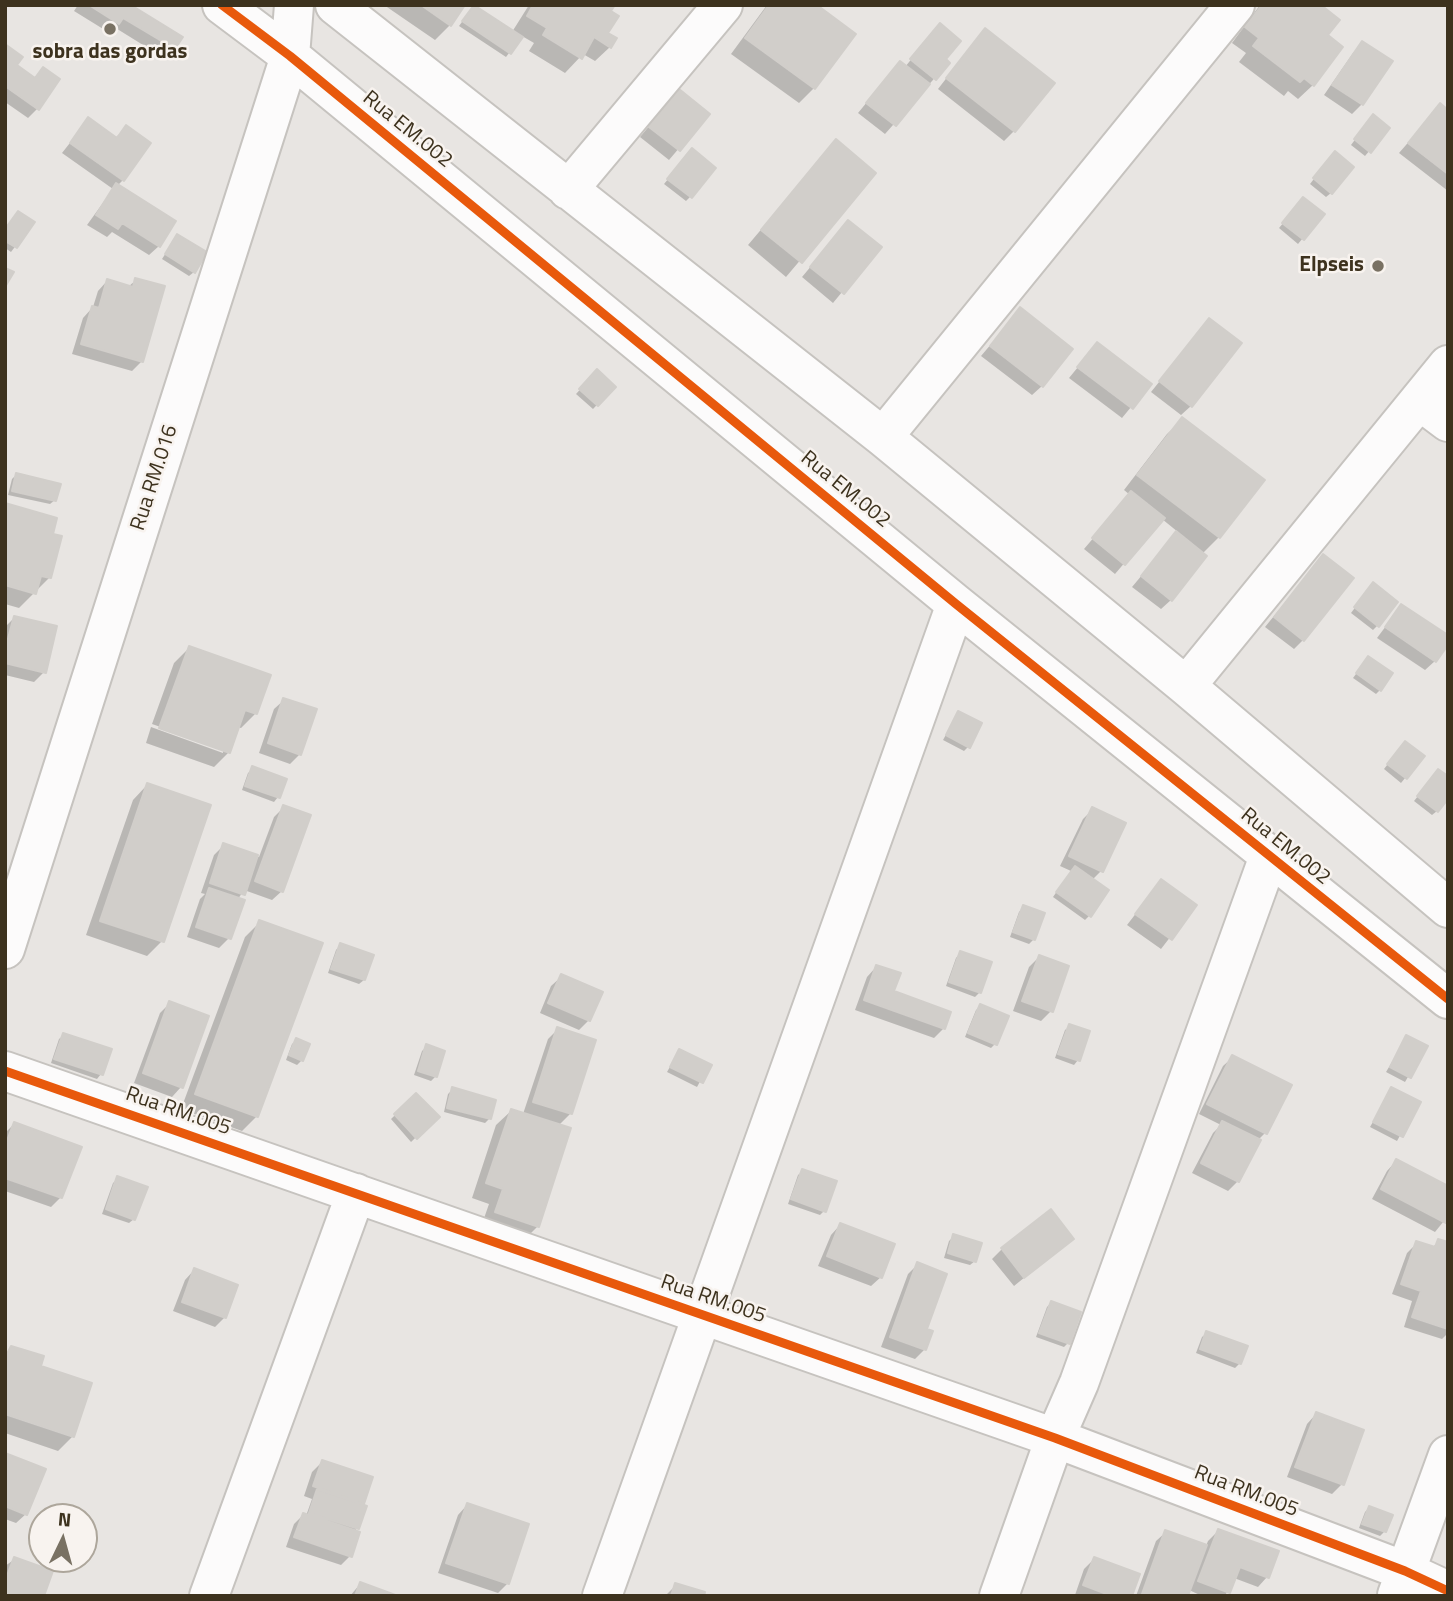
<!DOCTYPE html>
<html>
<head>
<meta charset="utf-8">
<style>
	body { margin:0 }
	#map { position:relative; width:1453px; height:1601px; overflow:hidden; background:#e8e5e2; font-family:"Titillium Web",sans-serif }
	canvas { display:block }
	.frame { position:absolute; inset:0; border:7px solid #3d321e; pointer-events:none }
	.north { position:absolute; left:28px; top:1503px; width:70px; height:70px; box-sizing:border-box; background:#f8f3ef; border:2px solid #ada69b; border-radius:50%; rotate:5deg; font-size:19px; font-weight:700; line-height:28px; text-align:center; color:#3d321e }
	.north::after { content:''; display:block; margin:auto; width:24px; height:32px; background:#797163; clip-path:polygon(50% 0,100% 100%,50% 72%,0 100%) }
</style>
</head>
<body>
<div id="map">
<canvas width="1453" height="1601"></canvas>
<div class="frame"></div>
<div class="north">N</div>
</div>
<script>
const context = document.querySelector('canvas').getContext('2d');
context.lineJoin = 'round';
function paint(path, color) { context.fillStyle = color; context.fill(path, 'evenodd'); }
function trace(path, color, width, dash) { context.strokeStyle = color; context.lineWidth = width; context.lineCap = dash ? 'butt' : 'round'; context.setLineDash(dash || []); context.stroke(path); }
function drawText(font, color, halo, rows, align = 'center') {
  context.font = font + ' "Titillium Web",sans-serif'; context.lineWidth = 5; context.setLineDash([]); context.textBaseline = 'middle'; context.strokeStyle = halo; context.fillStyle = color; for (const [text, x, y, turn = 0] of rows) {
    context.save(); context.translate(x, y); context.rotate((+turn || 0) * Math.PI / 180); context.textAlign = isNaN(turn) ? turn : align; if (halo) context.strokeText(text, 0, 0); context.fillText(text, 0, 0); context.restore();
  }
}
paint(new Path2D(`
	M78,5h50l52,32 -16,21 -50,-31 -6,5 -34,-21z
	M384,5h79l-13,20 -15,15z
	M529,5h84l-4,7 -3,21 4,14 -15,14 -12,-7 -18,19 -36,-22 5,-8 -12,-7 -16,21 -47,-31 11,-15 42,21z
	M767,5h47l39,29 -39,54 -15,15 -68,-49z
	M1260,5h58l7,31 -12,49 -15,14 -10,-8 -4,5 -45,-34 7,-9 -14,-10z
	M935,30l8,30 5,3 -63,71 -27,-21 33,-40 14,-6z
	M976,40l38,91 -10,10 -66,-52z
	M1362,43l28,19 -28,42 -10,10 -28,-19 29,-42z
	M5,46l9,19 19,14 10,-9 -5,38 -10,10 -23,-16z
	M670,101l38,13 -39,46 -29,-23z
	M1440,106l8,6v79l-49,-38z
	M88,120l27,18 11,-10 -3,52 -6,6 42,60 -10,9 -37,-23 -5,5 -20,-12 26,-36 -51,-36z
	M1369,121l19,8 -23,27 -14,-11z
	M836,141l38,32 -88,104 -38,-32z
	M688,155l2,42 -4,4 -22,-17z
	M1330,158l1,35 -5,4 -16,-13z
	M1299,204l23,11 -24,29 -19,-16z
	M848,222l31,25 -46,56 -31,-26z
	M33,223l-22,29 -6,-4v-18z
	M177,236l17,36 -5,4 -27,-17z
	M136,280l6,81 -10,10 -60,-17 11,-36 10,-11 5,-16 9,-10 21,6z
	M1020,310l22,76 -10,9 -51,-39z
	M1209,320l-18,86 -10,9 -30,-23z
	M1097,344l53,40 -28,34 -53,-40z
	M597,371l17,16 -21,22 -17,-15z
	M1182,420l81,60 -44,57 -17,17 -31,46 -10,9 -29,-22 46,-55 -16,-13 -47,55 -31,-25 46,-54 -6,-5 43,-56z
	M16,475l39,25 -5,4 -42,-9 4,-16z
	M5,505l46,30 -2,43 -30,30 -14,-4z
	M1323,556l-20,84 -9,9 -29,-22z
	M1369,589l8,37 -4,4 -22,-17z
	M1401,606l34,55 -10,9 -48,-32z
	M14,618l30,54 -10,10 -29,-7v-48z
	M189,648l67,65 -15,15 -4,-1 -8,25 -15,15 -68,-24 5,-16 72,26v-4l-71,-25 22,-61z
	M1368,658l12,32 -4,4 -23,-16z
	M284,700l16,54 -10,10 -31,-11 15,-44z
	M958,713l10,34 -4,4 -21,-11z
	M1401,747l22,9 -22,27 -17,-14z
	M253,769l32,11 -7,17 -4,5 -32,-12 6,-17z
	M1434,776l3,35 -5,4 -18,-14z
	M147,785l15,156 -15,15 -61,-21 47,-135z
	M284,807l-2,84 -10,9 -28,-10 -6,9 -9,39 -10,10 -32,-11 13,-38 5,-5 -4,-1 13,-38 10,-10 35,12 15,-40z
	M1092,810l31,14 -22,47 -9,9 -3,36 -4,4 -32,-23 18,-26 -11,-5 23,-47z
	M1161,881l34,24 -34,44 -34,-24z
	M1023,907l11,32 -5,5 -19,-7 9,-25z
	M260,922l-3,194 -15,15 -61,-22 64,-172z
	M340,945l24,35 -5,4 -31,-11 8,-23z
	M960,953l29,11 -10,29 -4,4 -29,-11 10,-28z
	M1039,957l12,54 -10,10 -28,-10 16,-44z
	M876,967l16,25 52,36 -10,10 -79,-28 12,-33z
	M561,977l28,43 -10,10 -39,-17 11,-27z
	M170,1003l11,84 -9,10 -38,-14 26,-70z
	M981,1006l14,38 -4,4 -26,-11 11,-27z
	M1070,1026l8,34 -4,5 -19,-7 10,-28z
	M558,1029l36,12 -24,73 -12,12 -20,100 -15,15 -42,-14 8,-23 -17,-6 24,-73 15,-14 12,3 25,-75z
	M64,1035l37,39 -4,5 -46,-16 8,-24z
	M1407,1037l19,9 -21,36 -19,-10z
	M297,1040l5,20 -5,5 -11,-5 6,-16z
	M427,1046l9,30 -5,5 -17,-6 8,-24z
	M679,1051l30,14 -12,22 -30,-15z
	M1233,1057l32,76 -7,7 -20,41 -10,10 -36,-18 21,-40 8,-8 -22,-11 24,-48z
	M453,1089l37,29 -5,5 -41,-11 4,-18z
	M1392,1089l26,14 -21,38 -27,-14z
	M416,1095l21,22 -26,25 -20,-23z
	M14,1124l47,73 -10,10 -46,-16v-58z
	M1396,1161l52,27v28l-13,16 -63,-33 15,-28z
	M803,1171l21,40 -4,4 -32,-11 10,-29z
	M118,1178l16,41 -5,4 -27,-9 11,-31z
	M840,1225l41,52 -10,9 -53,-20 13,-31z
	M954,1236l21,25 -5,4 -26,-7 5,-17z
	M1072,1239l-58,47 -22,-27 10,-10z
	M1439,1241l9,3v89l-6,6 -38,-12 8,-26 -20,-7 15,-41 10,-10 15,5z
	M918,1264l7,85 -10,10 -34,-12 27,-73z
	M194,1270l31,47 -10,10 -42,-16 12,-31z
	M1051,1303l17,40 -4,4 -28,-10 11,-30z
	M1207,1333l33,30 -5,5 -39,-15 6,-16z
	M12,1348l27,19 34,69 -15,15 -53,-18v-79z
	M1316,1414l46,17 -20,53 -10,10 -45,-17 20,-53z
	M5,1455l21,59 -10,9 -11,-4z
	M322,1462l41,41 -3,2 -3,23 -3,4 -4,24 -9,9 -55,-18 8,-23 9,-9 3,1 6,-17 -8,-3 8,-24z
	M467,1505l41,78 -10,10 -60,-20 20,-58z
	M1369,1508l16,23 -5,5 -21,-8 6,-16z
	M1218,1531l49,46 -9,10 -24,-9 -9,18h-23l-13,-6 -2,6h-51l20,-55 10,-9 40,14 2,-5z
	M15,1559l-10,37v-30z
	M1094,1559l36,37 -55,-1 9,-26z
	M360,1584l33,12h-43z
	M676,1585l26,11h-37z`), '#0003');
const building = new Path2D(`
	M89,5h42l52,32 -8,12 -52,-31 -4,6z
	M421,5h44l-14,21z
	M474,5l49,32 -12,17 -49,-33z
	M533,5h82l-4,6 8,5 -11,17 9,5 -6,10 -17,-11 -12,22 -39,-24 4,-7 -20,-12z
	M769,5h48l39,29 -41,55 -70,-51z
	M1262,5h59l19,15 -12,15 15,12 -29,39 -10,-8 -4,4 -47,-36 6,-8 -14,-11z
	M940,23l21,18 -15,18 4,4 -14,17 -26,-21z
	M985,28l70,55 -40,49 -69,-54z
	M1362,41l31,20 -30,44 -31,-20z
	M5,44l18,13 -6,8 18,13 8,-11 17,12 -21,31 -34,-24z
	M900,61l30,23 -34,42 -30,-23z
	M679,89l31,25 -30,37 -31,-24z
	M1440,103l8,7v64l-40,-31z
	M1373,114l17,14 -19,25 -17,-14z
	M88,117l29,21 9,-13 25,18 -27,38 -54,-38z
	M836,139l40,34 -74,90 -41,-33z
	M692,148l24,20 -24,30 -25,-19z
	M1335,151l19,16 -22,27 -19,-16z
	M116,183l60,38 -16,26 -38,-24 -4,6 -22,-14z
	M1303,197l22,17 -21,26 -22,-17z
	M18,211l17,11 -18,26 -12,-7v-12z
	M848,220l34,27 -38,47 -34,-27z
	M177,234l30,18 -12,21 -30,-19z
	M5,268l9,4 -9,15z
	M135,278l30,8 -22,76 -62,-18 11,-38 7,2 8,-29 26,8z
	M1020,307l53,42 -30,38 -53,-41z
	M1209,318l33,25 -50,64 -33,-26z
	M1097,342l55,42 -19,25 -56,-42z
	M597,369l19,18 -18,19 -19,-17z
	M1182,417l83,63 -45,58 -83,-63z
	M16,473l45,11 -5,17 -44,-10z
	M1131,491l34,27 -40,47 -33,-27z
	M5,503l52,15 -4,16 9,2 -11,42 -10,-2 -5,18 -31,-9z
	M1176,531l31,25 -35,45 -31,-25z
	M1323,554l31,24 -50,63 -30,-24z
	M1373,582l25,20 -19,25 -25,-20z
	M1401,604l47,31v10l-12,17 -51,-35z
	M14,616l43,10 -11,47 -41,-10v-13z
	M189,646l82,29 -14,39 -12,-4 -15,43 -71,-25z
	M1368,656l25,17 -12,18 -25,-18z
	M283,698l34,11 -16,46 -33,-12z
	M958,711l24,12 -12,25 -24,-13z
	M1405,741l20,15 -18,23 -20,-15z
	M252,766l35,13 -7,19 -35,-12z
	M1438,769l10,7v23l-10,13 -21,-16z
	M147,783l64,22 -47,137 -64,-21z
	M283,805l28,10 -28,77 -28,-11z
	M1092,807l34,16 -23,49 -34,-16z
	M223,843l35,12 -13,40 -35,-12z
	M1075,866l34,24 -18,27 -35,-25z
	M1161,879l36,26 -25,35 -37,-26z
	M209,888l36,12 -14,39 -35,-12z
	M1023,905l22,8 -10,27 -22,-8z
	M259,920l64,23 -65,174 -63,-23z
	M340,943l34,12 -9,25 -34,-11z
	M960,951l32,11 -11,31 -32,-11z
	M1039,955l30,11 -16,46 -31,-11z
	M876,965l25,8 -7,18 57,21 -6,17 -81,-29z
	M561,974l42,18 -13,29 -42,-18z
	M169,1001l40,15 -26,72 -40,-15z
	M980,1004l29,12 -12,29 -29,-12z
	M1069,1024l21,7 -10,30 -22,-7z
	M557,1027l39,13 -24,74 -39,-12z
	M63,1033l49,16 -9,26 -49,-16z
	M1406,1035l22,11 -17,32 -21,-11z
	M296,1038l14,6 -7,17 -14,-6z
	M426,1044l19,7 -8,26 -19,-6z
	M679,1049l33,16 -9,18 -33,-16z
	M1232,1055l60,30 -25,49 -60,-30z
	M452,1087l44,13 -5,19 -44,-11z
	M1391,1087l30,15 -18,35 -30,-15z
	M416,1093l24,24 -23,22 -23,-25z
	M511,1109l60,19 -32,99 -44,-15 8,-23 -17,-6z
	M1222,1121l39,19 -22,42 -38,-19z
	M14,1122l68,25 -20,51 -57,-20v-32z
	M1396,1159l52,27 -2,37 -65,-34z
	M802,1169l35,12 -11,31 -35,-13z
	M117,1176l31,11 -13,33 -29,-11z
	M1051,1209l23,30 -50,39 -23,-30z
	M840,1223l55,21 -13,34 -55,-22z
	M953,1234l29,9 -6,19 -28,-9z
	M1438,1239l10,3v87l-36,-12 9,-26 -20,-7 15,-43 19,6z
	M917,1262l30,12 -20,55 6,2 -7,19 -36,-13z
	M194,1268l44,17 -12,33 -44,-16z
	M1051,1301l30,11 -11,32 -31,-11z
	M1206,1331l42,15 -7,18 -41,-15z
	M11,1346l33,10 -3,10 51,17 -18,54 -69,-23v-56z
	M1316,1412l48,18 -20,55 -49,-18z
	M5,1453l41,16 -19,46 -22,-9z
	M322,1460l51,17 -9,27 -51,-18z
	M317,1489l50,17 -8,23 -50,-16z
	M467,1503l62,21 -20,60 -63,-21z
	M1369,1506l24,9 -7,17 -24,-8z
	M303,1513l57,19 -8,25 -58,-20z
	M1218,1529l61,22 -10,27 -29,-11 -10,26 -32,-12z
	M1165,1530l42,15 -19,51 -46,-2z
	M14,1557l39,14 -9,25h-39v-15z
	M1094,1557l46,17 -8,22h-20l-29,-11z
	M360,1582l38,14h-43z
	M675,1583l30,9 -1,4h-33z`);
paint(building, '#d1ceca');
trace(building, '#d1ceca', 2);
const minor = new Path2D(`
	M222,5l68,51 666,548 492,395
	M335,5l548,432 303,249 262,222
	M568,190l155,-185
	M1420,401l28,21
	M883,437l352,-432
	M1186,686l262,-321
	M5,949l285,-893 4,-51
	M5,1071l1050,367 350,133 43,20
	M1397,1595l51,-140
	M209,1596l147,-403
	M602,1596l354,-992
	M999,1596l56,-158 24,-55 190,-527`);
trace(minor, '#c6c3bf', 42);
trace(minor, '#fcfbfb', 38);
trace(new Path2D(`
	M222,5l68,51 666,548 492,395
	M5,1071l1050,367 350,133 43,20`), '#e8590c', 9);
for (const [x, y, r, color] of [
	[110,29,7,"#797163"],
	[1378,266,7,"#797163"]
]) { const dot = new Path2D(); dot.arc(x, y, r, 0, 2 * Math.PI); context.fillStyle = color; context.fill(dot); trace(dot, '#f8f3ef', 2.5); }
drawText('bold 21px', '#3d321e', '#f8f3ef', [
	["sobra das gordas",110,53],
	["Elpseis",1364,266,"right"]
]);
drawText('21px', '#3d321e', '#f8f3ef', [
	["Rua EM.002",407,130,39],
	["Rua RM.016",155,478,-72],
	["Rua EM.002",845,490,39],
	["Rua EM.002",1285,847,39],
	["Rua RM.005",178,1112,19],
	["Rua RM.005",713,1300,19],
	["Rua RM.005",1246,1492,21]
]);
</script>
</body>
</html>
